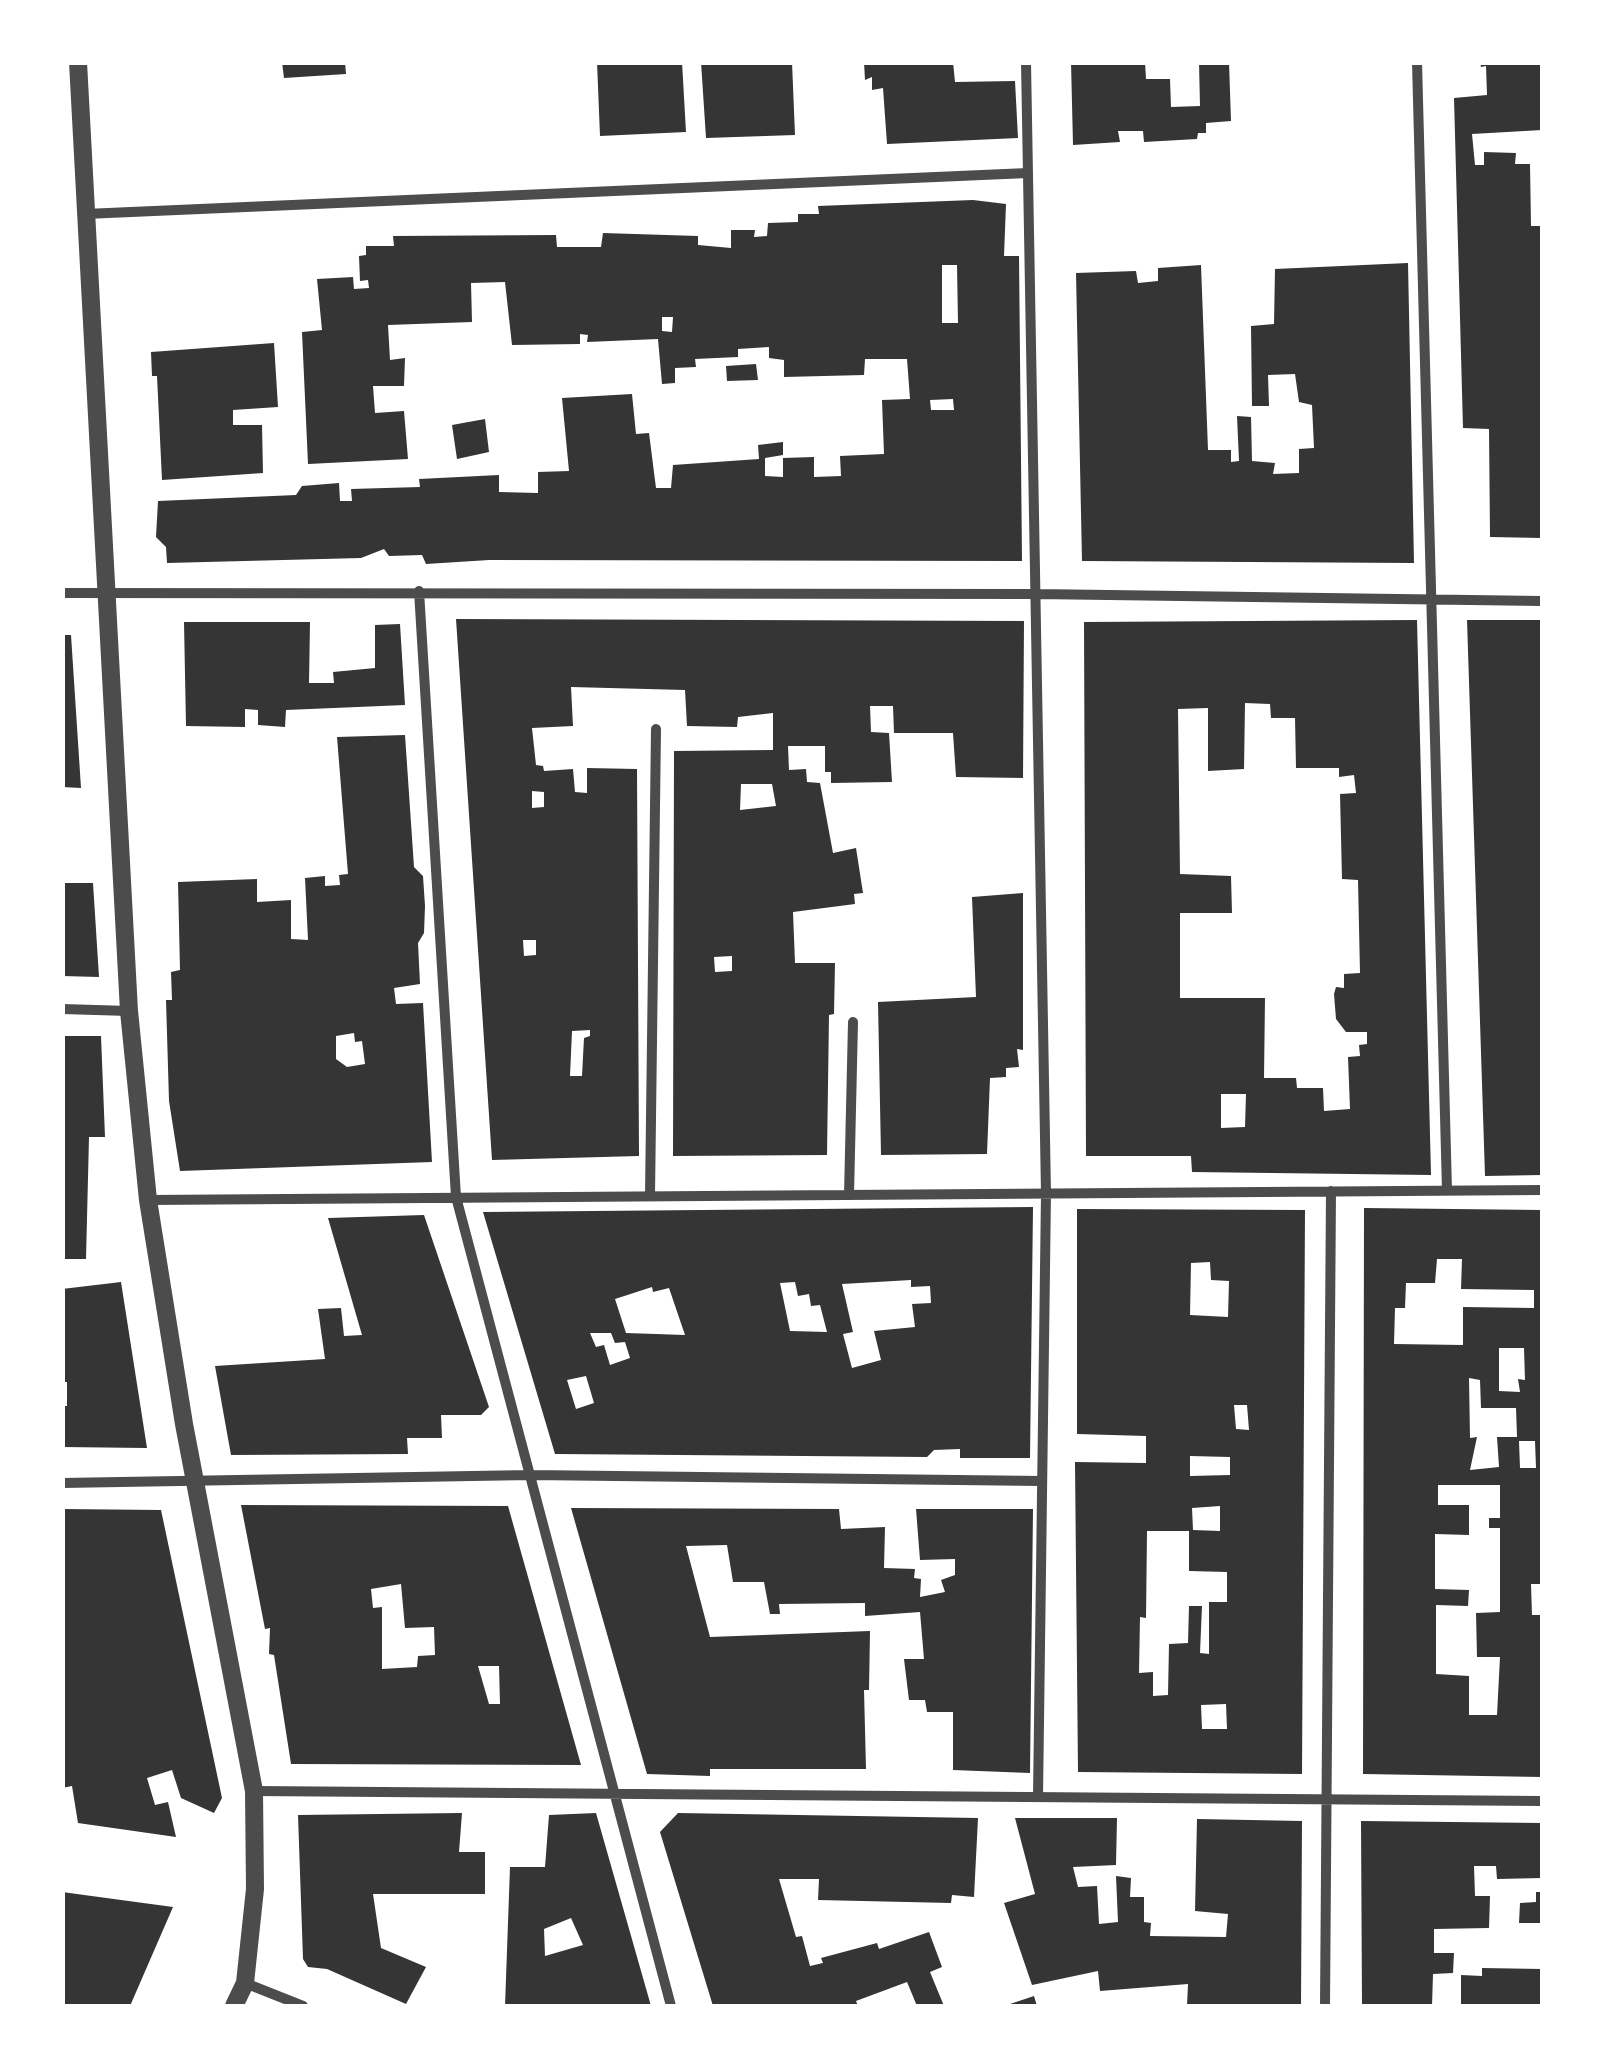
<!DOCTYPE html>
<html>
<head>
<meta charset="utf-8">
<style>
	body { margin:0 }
	#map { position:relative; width:1605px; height:2069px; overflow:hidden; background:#fff; font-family:Ubuntu,sans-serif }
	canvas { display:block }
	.frame { position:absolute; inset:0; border:65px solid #fff; pointer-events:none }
</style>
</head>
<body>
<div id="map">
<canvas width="1605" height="2069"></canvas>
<div class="frame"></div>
</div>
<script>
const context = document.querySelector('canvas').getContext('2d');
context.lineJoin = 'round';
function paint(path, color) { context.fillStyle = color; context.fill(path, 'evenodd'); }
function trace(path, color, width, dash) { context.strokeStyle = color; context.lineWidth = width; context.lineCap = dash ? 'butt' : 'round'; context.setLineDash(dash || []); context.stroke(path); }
paint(new Path2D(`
	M282,62h63l1,12 -62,4z
	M597,62h85l4,70 -86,4z
	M701,62h91l3,73 -89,3z
	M864,62h89l2,20 60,-1 3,57 -131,6 -4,-56 -11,2v-13l-7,3z
	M1071,62h74l1,17h24l1,28 29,-1 -1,-44h30l2,59 -25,2v10h-8l-1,6 -53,3 -1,-11h-25l2,11 -47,3z
	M1480,62h62v68l-70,4 3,31h9v-13l32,1 -1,11h15l1,62h11v312l-52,-1 -1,-108 -26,-1 -9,-330 33,-3 -1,-29 -5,1z
	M973,200l33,4 -2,52h15l3,305 -533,-1 -63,4 -4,-9 -33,1 -5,-7 -23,9 -194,5 -1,-16 -10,-10 2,-36 138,-6 6,-9 37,-3 1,18h12l-1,-12 69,-2 -1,-8 80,-4v17l39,1v-21l31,-1 -7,-73 70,-4 4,40 13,-1 7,55h15l2,-23 86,-6 -1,-14 25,-3v13l-18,3v18l18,1v-19l31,-1v20l27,-1 -1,-20 44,-2 -2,-54 28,-1 -3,-40h-42l-1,16 -80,2v-17l-15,-2v-11l-31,2v8l-43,2 1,8 -21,1v15l-13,1 -4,-45 -71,3 1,-7 -8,-1v10l-68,1 -7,-63 -34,1 1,39 -84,3 2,35 15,-2 -1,28h-31l2,27 29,-2 4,48 -100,5 -6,-132 20,-2 -5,-51 36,-2 1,12 15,-1 -1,-8 -8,1 -1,-25 7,-1v-9h28l-1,-10 163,-1 1,12h44l2,-14 95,3v9l33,3v-18h24l-1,7 13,-1 1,-13 30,-1v-8h21l-1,-8zM942,265h15l1,58h-16zM662,317h11l-1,15 -10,-1zM953,399l1,11h-23l-1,-10z
	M1408,263l6,300 -332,-2 -6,-288 60,-2 2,12 20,-2v-13l43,-3 7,185h23v12l8,-1 -2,-45 14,1 1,44 23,2 -2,11 26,-1v-24l15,-1 -2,-43 -13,-3 -4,-28 -27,1 1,31h-17l-1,-80 23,-2 1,-55z
	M274,343l4,64 -45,3v15h29l1,48 -101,7 -5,-104h-5l-1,-24z
	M756,364l2,16 -31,1 -1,-15z
	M485,419l4,33 -32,7 -5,-34z
	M456,619l568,2 -1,157 -67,-1 -3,-44h-59l-1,-27h-23l1,26 18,1 3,49 -61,1v-11h-6v-26h-37l1,24 17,-1 1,13 13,1 13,70 23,-5 7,45 -9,1 1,10 -62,8 2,51h40l-1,51 -5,1 -2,140 -154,1 1,-405 99,-1v-37l-35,4 -1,10 -50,-1 -2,-36 -114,-3 2,39 -41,2 4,37 7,1 1,5 29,-2 2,23 12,1v-25l50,1 2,387 -147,4zM741,784h31l4,22 -36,4zM532,791l12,1v15l-12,1zM523,940h13v15l-12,1zM732,956v15l-17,1 -1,-15zM590,1030v6l-6,2 -2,38h-12l2,-45z
	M1417,620l14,555 -239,-3 -1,-16h-105l-2,-534zM1245,703l25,1 1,14h24l1,50h43v9l15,-2 2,18 -16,1 2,85 16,1 2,93 -16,1v14l-8,-1 -2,7 2,25 10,13h21v12l-8,1 1,11 -12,1 2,52 -26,2 -1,-23h-26l-1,-10h-32l1,-80h-85v-85h52l-1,-37 -51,-2 -2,-165 30,-1v63l36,-2zM1221,1094h25l-1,33 -24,1z
	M1467,620h75v555l-57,1z
	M184,622h126l-1,61h25l-1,-11 42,-4v-43l25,-1 5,81 -119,5 -1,17 -27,-2v-15l-13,-1v18l-59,-1z
	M62,635h9l10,153 -19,-1z
	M405,735l9,132 9,9 2,30 -1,27 -6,10 2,41 -26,4 2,16 27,-1 9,159 -252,9 -11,-70 -3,-101h6l-1,-28 9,-2 -2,-88 79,-3v23l34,-2v39l17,1 -3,-62 20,-2v10l15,-1 -1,-10 9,-1 -11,-137zM354,1033l1,9 7,-1 3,23 -18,3 -11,-8v-23z
	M62,883h31l6,94 -37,-1z
	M1023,893v157l-6,-1 2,18 -13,1v9l-16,1 -3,76 -106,1 -3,-153 98,-5 -4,-100z
	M62,1036h39l4,101h-16l-3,122h-24z
	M1033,1207l-3,251h-70v-9l-26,1 -7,7 -372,-3 -72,-242zM911,1280v7l19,-1 1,17 -19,1 3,23 -41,4 7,29 -29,8 -9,-34 10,-2 -11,-48zM795,1282l3,14 11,-2 2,12 9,-1 7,27 -37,-1 -10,-48zM652,1287l1,5 16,-4 16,47 -59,-2 -11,-34zM590,1333h21l4,10 10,-1 5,16 -20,7 -6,-20 -8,2zM586,1376l8,27 -18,6 -9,-29z
	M1364,1208l178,2v374h-11l1,31h10v162l-179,-3zM1437,1259h25l-1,30 73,1v18l-71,-1v38l-69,-1 1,-36h10l1,-25h29zM1499,1348h25l1,32 -7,-1 2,13 -21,-1zM1469,1378l11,2 1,28h35l1,29h-20l2,30 -29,3 7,-33 -7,1zM1519,1441h16l1,27h-16zM1438,1485h62v33h-11v10h11v84l-24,1 1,44h23l-3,58h-28v-39l-33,-2v-69l32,1 1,-16 -34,-1v-55l34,1v-30h-31z
	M1077,1209l228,1 -3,564 -224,-2 -3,-310 71,1v-27l-69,-2zM1210,1262l1,18 18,1 -1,36 -38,-2 1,-52zM1234,1405h13l2,25 -13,-1zM1190,1456l40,1v18l-40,1zM1220,1506v25l-27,-1 -1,-22zM1147,1531h42v40l38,1v30h-18v52l-9,-1 2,-47h-13l-1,37 -19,1 -1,51 -15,1v-24l-14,1 1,-56 6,1zM1226,1704l1,25h-25l-1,-24z
	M424,1215l65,192 -8,8h-40l1,23h-35l1,16 -177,1 -16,-89 110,-7 -7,-50 23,-1 3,28 18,-1 -34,-117z
	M121,1282l26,166 -85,-1v-41h5v-24h-5v-93z
	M241,1505l267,1 73,259 -290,-1 -17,-109 -5,-1 1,-26 -5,1zM401,1584l4,44 29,-1 1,28 -17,1 -1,11 -35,2v-62l-9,1 -2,-19zM478,1666h21l1,38h-11z
	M571,1508l268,1 2,20 44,-2 -1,41 31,1 -1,9 7,1 -1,18 25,-5 -4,-12 14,-5v-16l-35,1 -4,-51h117l-3,264 -77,-3v-58h-26l-2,-12h-16l-5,-41h20l-4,-47 -55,4v-13l-86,1 1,10h-10l-6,-32h-31l-6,-37 -41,1 24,91 160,-6 -1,59h-5l2,79h-156v7l-63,-2z
	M62,1509l99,1 61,288 -8,15 -33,-15 -9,-28 -25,8 8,27 13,-3 8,35 -98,-14 -6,-37 -10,2z
	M462,1813l-3,39h26v42h-112l8,54 45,19 -20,37 -79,-35 -19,-2 -5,-8 -5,-144z
	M596,1813l55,193h-146l5,-139h35l4,-52zM571,1918l12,27 -38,11 -1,-27z
	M678,1813l300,5 -4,79 -22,-2 -1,8 -133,-3 1,-21h-40l17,58 6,-1 8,30 13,-3 -2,-5 56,-15 2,6 50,-17 13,35 -12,5 14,34h-27l-10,-24 -51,19 2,5h-145l-53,-174z
	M1015,1818h102l-1,47 -43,2 5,20 19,-1 2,38 19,-2 -2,-46 15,2 -1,19h14v25l7,1 -1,13 76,1 2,-23 -33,-3 2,-92 105,2 -1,185h-114l1,-22 -88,7 -2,-20 -66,14 -28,-82 31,-9z
	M1361,1821l181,2v55l-45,1 -1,-13h-22l1,30h15l-1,32 -55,1v24h20l-1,20 -20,1 -1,32h-70z
	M62,1892l111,15 -43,99h-68z
	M1536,1892h6v31h-23l1,-20 16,-1z
	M1482,1968l60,1v37h-81v-31l21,1z
	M1034,1996l3,10h-33z`), '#353535');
trace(new Path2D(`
	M1026,62l20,1131 -8,604
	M1417,62l30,1128
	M85,214l943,-41
	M419,591l37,606 215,809
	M62,593l974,1 506,7
	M62,1009l67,2
	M849,1195l4,-173
	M650,1196l6,-467
	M148,1200l1394,-10
	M62,1483l469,-8 511,6
	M254,1791l1288,10
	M245,1983l58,23
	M1325,2006l6,-815`), '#4c4c4c', 10);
trace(new Path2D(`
	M78,62l51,949 19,189 36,224 70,367 1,98 -10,94 -11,23`), '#4c4c4c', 18);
</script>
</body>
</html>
